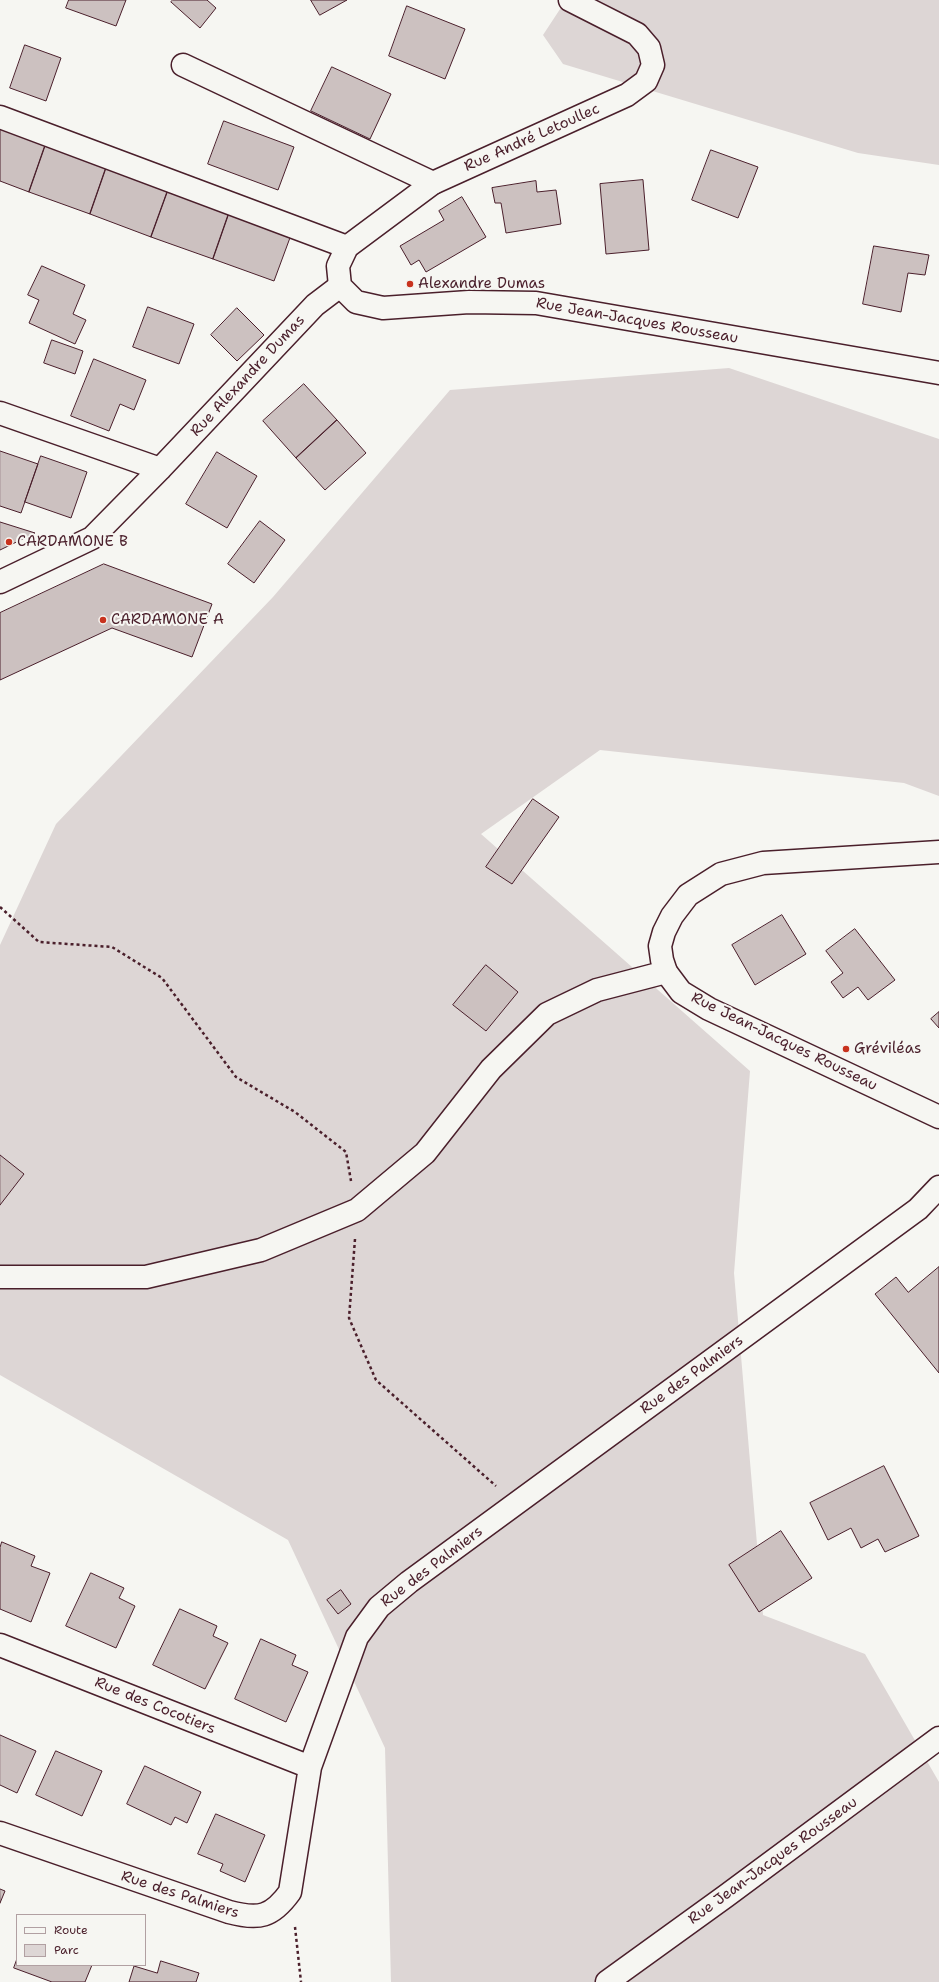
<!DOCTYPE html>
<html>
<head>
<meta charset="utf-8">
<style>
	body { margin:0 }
	#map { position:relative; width:939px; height:1982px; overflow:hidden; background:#f6f6f2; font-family:"Shantell Sans",sans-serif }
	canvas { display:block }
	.legend { position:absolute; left:16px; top:1914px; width:130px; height:52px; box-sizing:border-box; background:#f6f6f2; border:1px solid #b1a0a2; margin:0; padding:5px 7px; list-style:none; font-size:12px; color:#4a1f2b }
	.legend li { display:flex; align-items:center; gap:8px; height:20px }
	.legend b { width:20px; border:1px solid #b1a0a2 }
</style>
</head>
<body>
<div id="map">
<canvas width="939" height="1982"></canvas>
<ul class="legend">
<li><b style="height:5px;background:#f6f6f2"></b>Route</li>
<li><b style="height:11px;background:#ddd6d5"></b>Parc</li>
</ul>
</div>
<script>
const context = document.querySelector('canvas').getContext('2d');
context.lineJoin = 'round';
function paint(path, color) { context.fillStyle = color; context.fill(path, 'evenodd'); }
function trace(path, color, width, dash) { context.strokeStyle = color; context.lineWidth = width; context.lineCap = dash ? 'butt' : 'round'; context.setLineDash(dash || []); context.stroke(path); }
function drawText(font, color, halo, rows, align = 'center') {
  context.font = font + ' "Shantell Sans",sans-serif'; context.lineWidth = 4; context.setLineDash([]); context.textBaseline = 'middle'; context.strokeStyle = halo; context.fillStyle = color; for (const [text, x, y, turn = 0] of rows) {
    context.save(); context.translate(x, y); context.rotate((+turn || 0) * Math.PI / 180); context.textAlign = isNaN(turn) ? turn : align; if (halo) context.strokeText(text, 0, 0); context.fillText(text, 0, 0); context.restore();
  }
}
paint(new Path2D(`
	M566,0h373v165l-81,-12 -295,-89 -20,-29z
	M729,368l210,71v357l-35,-13 -304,-33 -119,84 269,237 -16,202 29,342 102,39 74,128v200h-548l-6,-234 -97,-208 -288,-165v-430l56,-121 217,-227 177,-207z`), '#ddd6d5');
const building = new Path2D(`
	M69,0h57l-10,26 -50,-18z
	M173,0h34l9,8 -16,20 -29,-26z
	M311,0h36l-27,15z
	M407,6l58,23 -20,50 -56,-23z
	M25,45l36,13 -15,43 -36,-13z
	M332,67l59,27 -21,45 -59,-28z
	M224,121l70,26 -16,43 -70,-26z
	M10,126l22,8 -2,6 15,6 -16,46 -29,-11v-52l8,3z
	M45,146l61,22 -16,46 -61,-22z
	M711,150l47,17 -20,51 -46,-18z
	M106,168l62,22 -17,47 -61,-23z
	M643,180l6,70 -43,4 -6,-70z
	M536,181l1,11 19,-2 5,34 -55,9 -5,-30h-6l-3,-15z
	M168,190l61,23 -16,46 -62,-22z
	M462,197l24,40 -60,35 -7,-12 -8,5 -11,-19 44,-26 -5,-9z
	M229,213l62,22 -17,46 -61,-22z
	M874,246l55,9 -4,20 -17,-2 -7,39 -38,-8z
	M42,266l43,19 -12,29 13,6 -11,24 -46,-21 10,-23 -11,-5z
	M148,307l46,17 -15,40 -46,-17z
	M237,308l27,27 -27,26 -26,-26z
	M52,340l31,11 -8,23 -31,-11z
	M94,359l52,21 -12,30 -14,-6 -11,27 -38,-15z
	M304,384l33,36 -41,38 -33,-37z
	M337,420l29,33 -41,37 -29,-32z
	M0,451l38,13 -17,49 -21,-7z
	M217,452l40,24 -30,52 -41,-24z
	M41,456l46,16 -16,46 -46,-16z
	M260,521l25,19 -31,43 -26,-19z
	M0,522l35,11 -35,17z
	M104,564l108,40 -20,53 -80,-29 -112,52v-67z
	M533,799l26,18 -47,67 -26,-17z
	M782,915l24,39 -51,31 -23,-40z
	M855,929l40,51 -27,20 -10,-13 -15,11 -12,-16 12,-9 -17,-22z
	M486,965l32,27 -32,39 -33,-26z
	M939,1012v16l-8,-9z
	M0,1155l24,19 -24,31z
	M939,1267v106l-64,-79 21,-17 12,15z
	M884,1466l35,70 -34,16 -7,-13 -17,9 -10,-20 -23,12 -18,-37z
	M781,1531l31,47 -53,34 -30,-47z
	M2,1542l33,14 -4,10 19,7 -19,49 -31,-13v-61z
	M91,1573l33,15 -5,10 16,8 -19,42 -50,-22z
	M341,1590l10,14 -13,10 -11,-14z
	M180,1609l37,17 -4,10 15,7 -23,46 -52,-24z
	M261,1639l35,16 -4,10 16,7 -22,50 -51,-23z
	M0,1735l36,16 -19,42 -17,-8z
	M56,1751l46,20 -20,45 -46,-21z
	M145,1766l56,26 -14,31 -12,-6 -4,8 -44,-21z
	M216,1814l49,21 -20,47 -25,-11 3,-7 -25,-10z
	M0,1889l5,2 -5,12z
	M17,1959v6h75l-7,17h-33l-38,-14z
	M161,1961l38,12 -3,9h-67l5,-16 23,7z`);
paint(building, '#ccc1c0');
trace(building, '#4a1f2b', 1);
const minor = new Path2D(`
	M183,65l250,118
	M0,117l347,130
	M0,413l160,56
	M0,582l92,-44 68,-69 155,-164 25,-19
	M0,1277h146l115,-27 96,-40 68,-57 66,-84 56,-55 50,-24 69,-18
	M0,1645l310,122
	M0,1833l229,79c30,8 43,5 61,-20l20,-125 47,-130 22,-30 30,-25 509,-373 21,-22`);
const major = new Path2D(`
	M570,0l67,34 12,14 4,17 -7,16 -19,14 -194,88 -86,64 -9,19 2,20 16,16 27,6 86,-6 67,1 403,70
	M939,852l-176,11 -42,11 -33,21 -16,21 -8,16 -4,14 2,14 4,12 15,20 28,17 230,108
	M607,1982l119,-86 213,-158`);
trace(minor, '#4a1f2b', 25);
trace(major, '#4a1f2b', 25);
trace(new Path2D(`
	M0,907l39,35 73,5 50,31 74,99 59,35 51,40 5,29
	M355,1239l-6,79 27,62 120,106
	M295,1927l6,55`), '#4a1f2b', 2.5, [3, 3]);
trace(minor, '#f6f6f2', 22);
trace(major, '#f6f6f2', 22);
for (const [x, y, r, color] of [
	[410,284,4,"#c8321e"],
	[9,542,4,"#c8321e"],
	[103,620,4,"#c8321e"],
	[846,1049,4,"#c8321e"]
]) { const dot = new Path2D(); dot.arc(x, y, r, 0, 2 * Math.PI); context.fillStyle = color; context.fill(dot); trace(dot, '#f6f6f2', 1.5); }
drawText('15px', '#4a1f2b', '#f6f6f2', [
	["Rue André Letoullec",532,138,-24],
	["Rue Jean-Jacques Rousseau",637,321,10],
	["Rue Alexandre Dumas",248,376,-47],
	["Rue Jean-Jacques Rousseau",784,1042,26],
	["Rue des Palmiers",692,1375,-36],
	["Rue des Palmiers",432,1567,-37],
	["Rue des Cocotiers",155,1706,22],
	["Rue Jean-Jacques Rousseau",773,1861,-36],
	["Rue des Palmiers",180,1895,18]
]);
drawText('15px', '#4a1f2b', '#f6f6f2', [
	["Alexandre Dumas",418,284],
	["CARDAMONE B",17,542],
	["CARDAMONE A",111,620],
	["Gréviléas",854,1049]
], 'left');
</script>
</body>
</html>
